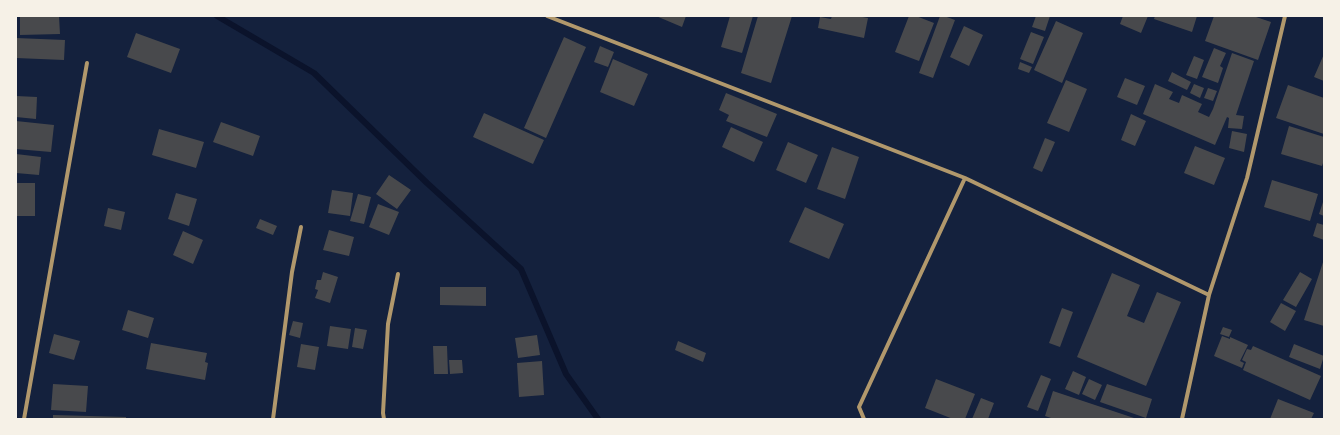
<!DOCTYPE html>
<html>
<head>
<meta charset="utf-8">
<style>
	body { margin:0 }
	#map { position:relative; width:1340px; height:435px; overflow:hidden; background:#14213d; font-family:Arial,sans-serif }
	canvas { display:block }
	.frame { position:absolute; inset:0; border:17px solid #f6f1e7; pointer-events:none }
</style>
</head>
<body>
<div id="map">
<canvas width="1340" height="435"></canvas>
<div class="frame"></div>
</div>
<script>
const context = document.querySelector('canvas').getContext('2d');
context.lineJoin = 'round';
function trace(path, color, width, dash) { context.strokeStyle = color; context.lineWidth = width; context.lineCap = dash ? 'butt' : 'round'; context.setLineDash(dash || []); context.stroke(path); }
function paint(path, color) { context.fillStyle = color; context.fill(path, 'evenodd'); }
trace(new Path2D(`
	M217,16l97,57 113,110 94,86 45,105 32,45`), '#0b132b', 6);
paint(new Path2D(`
	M20,16h39l1,18 -40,1z
	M656,16h30l-4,11z
	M730,16h23l-11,37 -21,-6z
	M758,16h34l-21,67 -30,-10z
	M832,16h25l11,2 -4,20 -46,-10 2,-11 11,2z
	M909,16h7l18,7 -15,38 -24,-9z
	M940,16h4l11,4 -22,58 -14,-5z
	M1036,16h14l-5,15 -13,-4z
	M1123,16h25l-7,17 -21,-9z
	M1155,16h42l-5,16 -38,-13z
	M1214,16h39l18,6 -13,38 -53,-19z
	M1056,21l27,12 -21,50 -28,-13z
	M964,26l19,9 -14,31 -19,-9z
	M1031,32l13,5 -11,27 -13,-5z
	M136,33l44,16 -9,24 -44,-16z
	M564,37l22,10 -40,91 -22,-10z
	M16,38l49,2 -1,20 -48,-2z
	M600,46l14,6 -6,15 -14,-5z
	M1214,48l12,5 -6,13 3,2 -5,15 -16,-6z
	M1232,53l22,8 -18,54 8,1 -2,13 -14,-1 1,-10 -2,-1 -12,28 -72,-31 12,-30 18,8 -4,7 10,4 3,-8 20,9 -4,8 11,5 4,-8z
	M1324,54v27l-10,-4z
	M1194,56l10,4 -7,19 -11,-4z
	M613,59l35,15 -14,32 -34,-14z
	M1020,62l12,5 -3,6 -11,-4z
	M1172,72l19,10 -4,8 -19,-9z
	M1125,78l20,8 -8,19 -20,-8z
	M1066,80l21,9 -18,43 -22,-9z
	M1194,84l10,4 -4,10 -10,-5z
	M1288,85l36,13v36l-48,-16z
	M1208,88l9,3 -4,10 -9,-3z
	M726,93l51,21 -10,23 -41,-16 3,-6 -10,-5z
	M16,96l21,1 -1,22 -20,-2z
	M484,113l60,27 -11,24 -60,-27z
	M1131,114l15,7 -11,25 -14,-6z
	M16,121l38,4 -3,27 -35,-3z
	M221,122l39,14 -7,20 -40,-14z
	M1289,126l35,11v23l-2,6 -41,-12z
	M731,127l32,15 -9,20 -32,-15z
	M159,129l45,13 -8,26 -44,-13z
	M1232,131l15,3 -3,18 -15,-4z
	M1045,138l10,4 -13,30 -9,-4z
	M788,142l30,13 -12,28 -30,-13z
	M1195,146l30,12 -11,27 -30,-12z
	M832,147l27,10 -14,42 -28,-10z
	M16,154l25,3 -2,18 -23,-2z
	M389,175l22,15 -14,19 -21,-15z
	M1272,180l46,14 -8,27 -46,-14z
	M16,183h19v33h-19z
	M332,190l21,3 -3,23 -22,-3z
	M176,193l21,6 -8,27 -21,-7z
	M358,194l13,3 -7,27 -14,-3z
	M1324,199v17l-5,-2z
	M378,204l21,8 -10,23 -20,-8z
	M805,207l39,17 -15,35 -40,-17z
	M108,208l17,4 -4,18 -17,-4z
	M260,219l17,7 -4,9 -17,-7z
	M1317,223l7,2v15l-11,-4z
	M329,230l25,7 -5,19 -26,-6z
	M183,231l20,9 -10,24 -20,-9z
	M1324,259v67l-20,-6z
	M323,272l15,5 -8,26 -15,-5 3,-8 -3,-1 2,-9h4z
	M1300,272l12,7 -16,28 -13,-7z
	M1112,273l28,12 -13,31 17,7 13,-31 24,10 -35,84 -69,-29z
	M440,287h46v19l-46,-1z
	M1281,303l15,8 -11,20 -15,-9z
	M1062,308l11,4 -13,35 -11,-4z
	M128,310l26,8 -6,20 -26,-8z
	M293,321l10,2 -3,15 -11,-3z
	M330,326l21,3 -3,20 -21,-3z
	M1223,327l9,3 -3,7 -9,-3z
	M355,328l12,2 -4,19 -11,-2z
	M54,334l26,7 -6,19 -25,-7z
	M537,335l3,20 -22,3 -3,-20z
	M1222,336l8,3v-2l18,8 -8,16 4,2 -2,5 -28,-12z
	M678,341l28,12 -3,9 -28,-12z
	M151,343l56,10 -2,9 3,1 -3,17 -59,-11z
	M301,344l18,3 -4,23 -18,-3z
	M1294,344l30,12 -4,13 -31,-12z
	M433,346h14l1,28h-14z
	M1253,346l68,30 -11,24 -67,-30 3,-8 -4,-2 5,-11 4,1z
	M449,360h13l1,13 -13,1z
	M542,361l2,34 -25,2 -2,-34z
	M1073,371l13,6 -7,18 -14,-6z
	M1041,375l10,4 -13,32 -11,-4z
	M936,379l39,15 -10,25h-12l-28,-11z
	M1089,379l13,6 -7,15 -13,-6z
	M53,384l35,2 -2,26 -35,-2z
	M1107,384l45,15 -6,19 -46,-16z
	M1053,391l84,28h-83l-9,-3z
	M981,398l13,5 -6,16h-16z
	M1278,399l36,14 -3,6h-41z
	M53,415l73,2v2h-73z`), '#48494c');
trace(new Path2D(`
	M547,16l418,162 244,117
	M24,419l63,-356
	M273,419l19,-147 9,-45
	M384,419l-1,-6 5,-89 10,-50
	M864,419l-5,-12 106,-229
	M1182,419l27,-124 38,-117 38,-162`), '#b1986c', 4);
</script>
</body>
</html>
